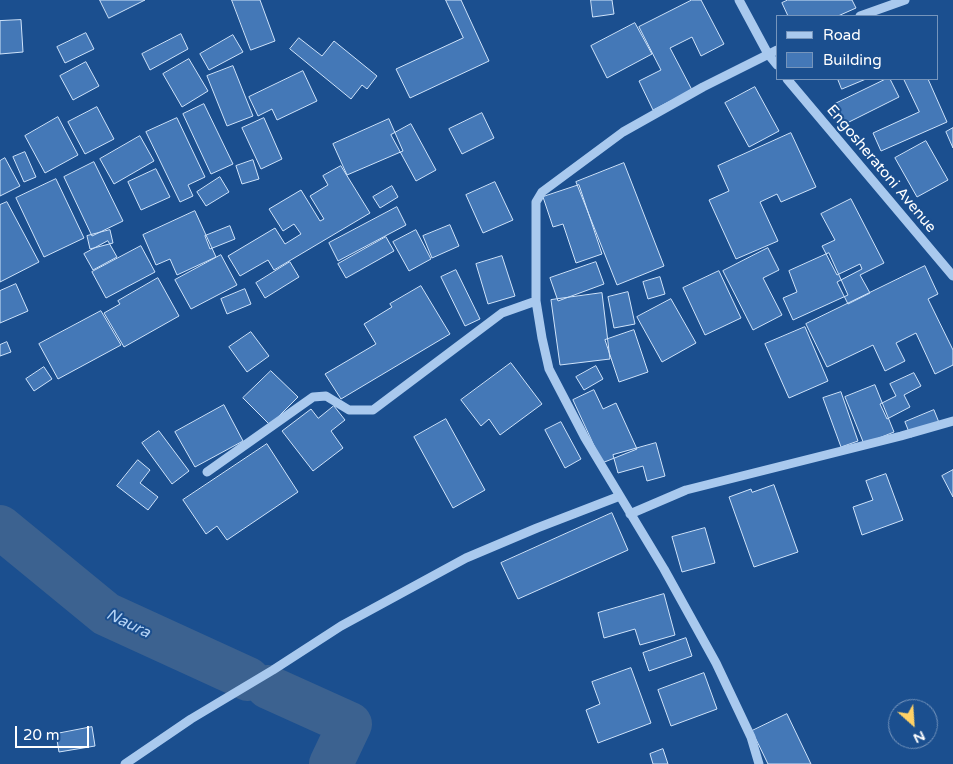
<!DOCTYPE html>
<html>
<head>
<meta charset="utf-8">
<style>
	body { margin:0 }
	#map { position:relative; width:953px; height:764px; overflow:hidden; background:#1b4f8f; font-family:"Varela Round",sans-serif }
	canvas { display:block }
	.legend { position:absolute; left:776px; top:15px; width:162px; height:65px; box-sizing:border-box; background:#1b4f8f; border:1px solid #7695bc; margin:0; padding:6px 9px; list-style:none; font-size:15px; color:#fff }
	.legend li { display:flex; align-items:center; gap:10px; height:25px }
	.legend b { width:25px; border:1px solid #7695bc }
	.north { position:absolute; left:888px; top:699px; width:50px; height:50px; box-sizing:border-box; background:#1b4f8f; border:1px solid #7695bc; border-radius:50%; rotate:154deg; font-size:14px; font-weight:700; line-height:20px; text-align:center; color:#fff }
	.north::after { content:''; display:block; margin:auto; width:18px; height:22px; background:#ffd166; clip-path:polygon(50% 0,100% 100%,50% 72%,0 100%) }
	.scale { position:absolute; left:15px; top:726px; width:74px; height:22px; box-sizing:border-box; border:2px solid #fff; border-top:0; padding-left:6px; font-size:15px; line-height:18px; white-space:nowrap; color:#fff; -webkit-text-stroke:4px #1b4f8f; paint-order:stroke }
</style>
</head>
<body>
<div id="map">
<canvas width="953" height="764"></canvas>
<ul class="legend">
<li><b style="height:6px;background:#a9c9ee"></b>Road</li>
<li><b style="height:14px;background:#4478b7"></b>Building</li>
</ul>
<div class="north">N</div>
<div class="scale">20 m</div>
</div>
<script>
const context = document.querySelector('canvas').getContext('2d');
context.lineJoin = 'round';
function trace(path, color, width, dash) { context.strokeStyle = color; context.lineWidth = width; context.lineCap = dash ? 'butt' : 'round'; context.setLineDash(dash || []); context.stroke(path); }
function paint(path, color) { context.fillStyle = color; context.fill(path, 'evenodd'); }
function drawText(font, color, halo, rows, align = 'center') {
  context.font = font + ' "Varela Round",sans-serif'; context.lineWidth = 4; context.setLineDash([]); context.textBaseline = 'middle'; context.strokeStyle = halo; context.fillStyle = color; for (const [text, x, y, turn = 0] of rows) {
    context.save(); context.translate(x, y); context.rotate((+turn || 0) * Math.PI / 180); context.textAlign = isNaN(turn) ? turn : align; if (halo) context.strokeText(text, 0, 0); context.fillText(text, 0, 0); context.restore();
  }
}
trace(new Path2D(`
	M0,527l106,87 142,65
	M268,687l82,37 -19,40`), '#3c6290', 44);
const building = new Path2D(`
	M100,0h45l-36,18z
	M232,0h28l15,41 -24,9z
	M446,0h15l28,61 -79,37 -14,-29 67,-31z
	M591,0h21l2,14 -21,3z
	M692,0h9l23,44 -23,12 -9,-19 -22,11 22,42 -39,20 -14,-29 22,-11 -22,-43z
	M788,0h64l4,8 -18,8h-50l-6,-13z
	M21,20l2,32 -23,2v-33z
	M635,23l17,31 -45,24 -16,-32z
	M86,33l8,16 -29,14 -8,-16z
	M181,34l7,15 -38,21 -8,-16z
	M233,35l10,17 -34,18 -9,-16z
	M299,38l23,18 12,-15 43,35 -10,13 -5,-4 -11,14 -61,-50z
	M189,59l19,32 -26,16 -19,-33z
	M86,62l13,24 -26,14 -13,-24z
	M233,66l20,50 -26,10 -20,-50z
	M303,71l14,30 -40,19 -5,-11 -14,7 -9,-19z
	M838,79h28l-24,10z
	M886,79h4l9,18 -54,27 -10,-20z
	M904,79h24l19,43 -66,29 -8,-18 46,-21z
	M755,87l24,44 -30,16 -24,-44z
	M204,104l29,60 -22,10 -28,-60z
	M97,107l17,32 -29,15 -17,-32z
	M482,113l12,25 -32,16 -13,-25z
	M58,117l20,38 -33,18 -20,-37z
	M177,118l28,59 -17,8 5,11 -13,6 -34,-70z
	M264,118l18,41 -21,10 -19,-41z
	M389,119l14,32 -56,24 -14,-31z
	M411,124l25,46 -20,11 -25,-46z
	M953,128v20l-7,-16z
	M791,133l25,54 -35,15 -4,-8 -17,8 18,39 -42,18 -27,-59 20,-9 -11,-25z
	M140,136l14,25 -40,23 -14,-25z
	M926,141l22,39 -31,17 -22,-39z
	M25,152l11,25 -12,5 -11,-25z
	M5,158l15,28 -20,10v-35z
	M253,160l6,19 -17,5 -6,-18z
	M94,162l29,59 -31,15 -28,-59z
	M624,163l40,103 -47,19 -41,-103z
	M341,166l29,47 -96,57 -6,-10 -28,16 -12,-20 47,-28 10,16 16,-10 -7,-10 -11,7 -14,-22 32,-19 19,31 4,-2 -14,-23 18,-11 -5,-9z
	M156,169l14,28 -29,13 -13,-28z
	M220,177l9,15 -23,14 -9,-14z
	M56,179l28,59 -40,19 -28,-59z
	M495,182l18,38 -30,13 -17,-38z
	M579,185l23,69 -26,9 -13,-39 -10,3 -10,-30z
	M392,186l6,11 -18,11 -7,-11z
	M851,199l33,64 -24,12 10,18 -22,11 -11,-22 25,-13 -2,-5 -23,11 -15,-29 13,-6 -14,-26z
	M7,202l32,60 -39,20v-77z
	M397,207l9,18 -68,36 -9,-18z
	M195,211l21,46 -39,18 -7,-16 -14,6 -13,-30z
	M450,225l9,21 -27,12 -9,-22z
	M230,226l5,13 -25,10 -5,-13z
	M110,230l3,13 -23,6 -3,-13z
	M416,230l15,29 -22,12 -16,-29z
	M386,237l8,14 -48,27 -8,-14z
	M108,241l9,16 -24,13 -9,-16z
	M141,246l14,26 -49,26 -14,-26z
	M768,248l11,22 -16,8 19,37 -29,15 -30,-59z
	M829,253l19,42 -55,25 -10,-22 14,-6 -8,-21z
	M221,255l16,30 -46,24 -16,-29z
	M502,256l13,40 -27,8 -12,-40z
	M290,262l9,15 -34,21 -9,-15z
	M596,262l8,22 -46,17 -8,-23z
	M925,266l13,28 -10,5 25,51v15l-18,9 -19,-41 -20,10 9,18 -20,10 -12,-26 -46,22 -21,-43z
	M456,270l24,49 -15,7 -24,-49z
	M719,271l22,47 -36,17 -22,-47z
	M660,277l5,17 -17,5 -5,-17z
	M158,278l21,38 -55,31 -20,-34 16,-9 -2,-3z
	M16,284l12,27 -28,12v-32z
	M421,286l29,48 -109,65 -16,-25 51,-30 -12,-20 28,-17 -2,-3z
	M245,289l6,15 -24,10 -6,-15z
	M628,292l7,32 -21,4 -6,-31z
	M602,293l8,66 -50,6 -9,-65z
	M671,299l25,44 -34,19 -25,-45z
	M101,311l20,34 -63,34 -19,-35z
	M805,327l23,54 -39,17 -24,-54z
	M634,330l14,42 -29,10 -14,-42z
	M251,332l18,24 -22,16 -18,-25z
	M7,342l4,10 -11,4v-11z
	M511,363l31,41 -42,31 -11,-16 -8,7 -20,-26z
	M596,366l7,13 -19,11 -8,-13z
	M44,367l8,12 -18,12 -8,-12z
	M271,371l27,26 -28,28 -27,-27z
	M914,373l7,13 -17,9 6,12 -23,12 -7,-15 16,-8 -6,-12z
	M875,385l19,47 -30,12 -19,-47z
	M594,390l9,19 13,-6 21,46 -35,14 -29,-63z
	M841,392l17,49 -17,6 -18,-49z
	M224,405l19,36 -48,26 -20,-35z
	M334,406l11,14 -14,11 12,17 -30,23 -31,-40 29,-22 7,9z
	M934,410l6,15 -29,12 -6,-15z
	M446,419l39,71 -32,18 -39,-71z
	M561,422l20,37 -16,9 -20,-38z
	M159,431l30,40 -17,13 -30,-41z
	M656,443l9,33 -18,5 -4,-15 -25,7 -5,-18z
	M267,444l31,48 -71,48 -10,-14 -11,8 -23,-34z
	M138,460l12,10 -10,13 18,14 -10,13 -31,-24z
	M953,470v27l-11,-21z
	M886,474l17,46 -41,15 -9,-28 20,-7 -7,-19z
	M774,485l24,67 -44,15 -25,-70 22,-8 1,3z
	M612,513l16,37 -110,49 -17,-36z
	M705,528l10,35 -33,9 -10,-35z
	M664,594l11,41 -35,10 -5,-16 -31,9 -6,-25z
	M686,638l6,18 -43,15 -6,-18z
	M631,668l20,55 -53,20 -12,-33 14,-6 -8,-22z
	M704,673l13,36 -46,17 -13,-36z
	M787,714l24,50h-43l-16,-33z
	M92,727l3,19 -36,6 -3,-18z
	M663,749l5,15h-15l-3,-10z`);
paint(building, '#4478b7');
trace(building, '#cfe3fa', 1);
trace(new Path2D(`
	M739,0l29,54 9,11
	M860,16l45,-16
	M787,79l166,197
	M207,472l106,-75 13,-1 23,14h24l129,-97 34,-12
	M630,514l56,-24 215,-54 52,-15
	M125,764l66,-45 82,-49 68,-44 125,-68 71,-30 83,-32
	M759,764l-8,-27 -35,-74 -52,-94 -79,-131 -36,-69 -7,-31 -6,-37v-99l6,-10 81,-60 80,-45 74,-37`), '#a9c9ee', 9);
drawText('15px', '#fff', '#1b4f8f', [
	["Engosheratoni Avenue",881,169,50]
]);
drawText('italic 16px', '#b5d3f5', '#1b4f8f', [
	["Naura",128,624,26]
]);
</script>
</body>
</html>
